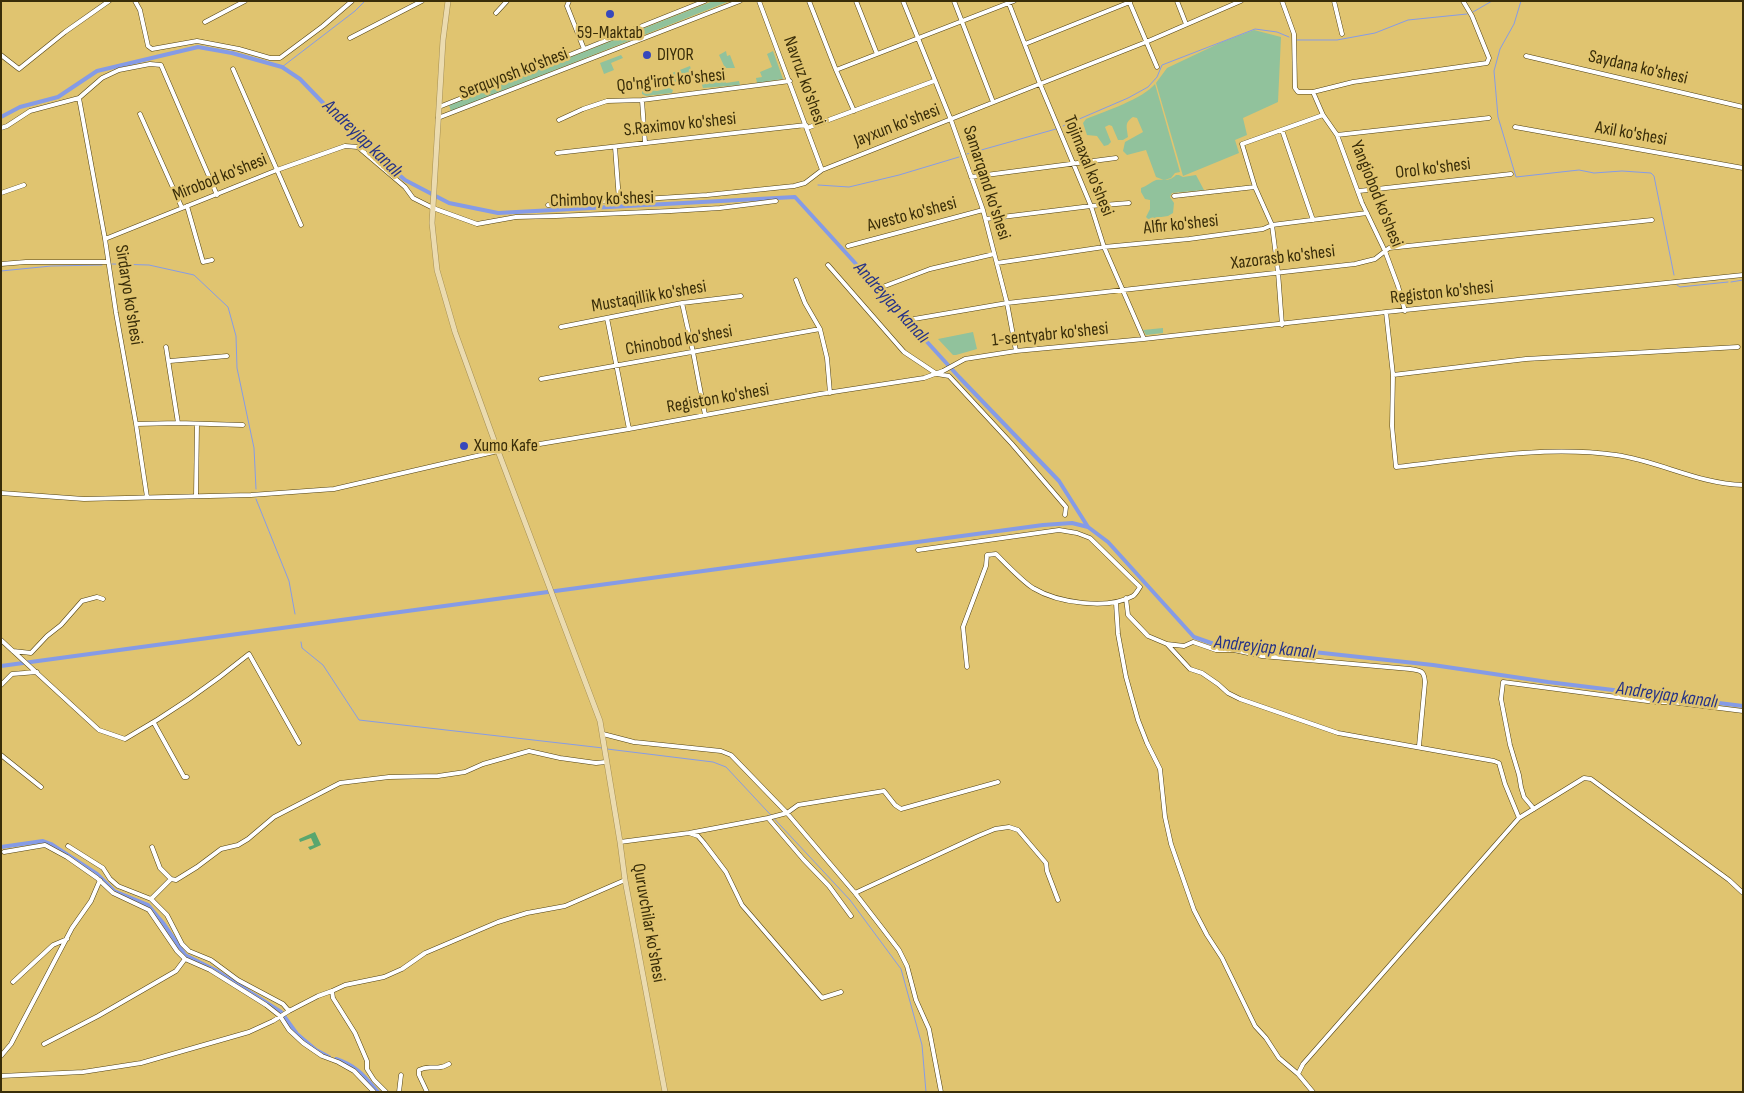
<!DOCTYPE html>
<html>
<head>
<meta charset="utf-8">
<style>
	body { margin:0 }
	#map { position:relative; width:1744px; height:1093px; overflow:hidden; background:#e0c470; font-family:"Sofia Sans Condensed",sans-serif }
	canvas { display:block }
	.frame { position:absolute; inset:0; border:2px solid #392d09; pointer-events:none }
</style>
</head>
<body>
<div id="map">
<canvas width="1744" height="1093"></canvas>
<div class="frame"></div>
</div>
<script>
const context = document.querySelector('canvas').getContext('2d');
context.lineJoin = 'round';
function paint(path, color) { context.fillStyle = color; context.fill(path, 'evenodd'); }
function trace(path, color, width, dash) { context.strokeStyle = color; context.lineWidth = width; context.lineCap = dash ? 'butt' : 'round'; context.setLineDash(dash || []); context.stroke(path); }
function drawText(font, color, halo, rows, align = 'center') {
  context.font = font + ' "Sofia Sans Condensed",sans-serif'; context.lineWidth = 5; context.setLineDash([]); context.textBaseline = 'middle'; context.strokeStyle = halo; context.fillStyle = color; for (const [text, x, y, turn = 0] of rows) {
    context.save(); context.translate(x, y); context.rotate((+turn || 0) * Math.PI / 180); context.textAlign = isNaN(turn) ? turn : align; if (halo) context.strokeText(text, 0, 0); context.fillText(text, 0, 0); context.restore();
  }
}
paint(new Path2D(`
	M713,1h17l-279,110 -2,-6z
	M1254,30l27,7 -3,65 -35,16 4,17 -12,5 4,13 -56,23 -27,-93 11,-15 55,-26z
	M726,51l1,5 3,-1 5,13h-10l-6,-13z
	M773,51l10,28 -26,4 -1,-5 6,-1 -2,-5 12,-5 -5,-13z
	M621,55l2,3 -12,5 3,7 -10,4 -4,-11z
	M690,66l3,10 -18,6 -3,-9z
	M725,74l1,9 13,-2 1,4 -37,3 -4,-12z
	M1155,84l25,88 -5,1 -4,5 -7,2 -8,-3 -10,-27 -19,5 -4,-4 2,-9 18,-10 -6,-14 -4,-1c-9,6 -6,10 -5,20l-5,3h-5l-6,-14 -3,-1 -4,2 6,15 -3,3 -4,1 -7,-10 -10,-1 -4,-12 3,-4c18,-7 58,-21 69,-35z
	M669,88l4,2 -1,3 -26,3 -4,-2v-3l5,-1 10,1z
	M1176,175h3l4,2 13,-2 8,15 -32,3 -2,4 4,6 -1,10 -5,3 -20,3 -2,-2 4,-8v-9l-5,-1 -4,-7v-4c6,-2 10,-6 15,-8 8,-1 13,2 20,-5z
	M1163,328v5l-17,2 -3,-5z
	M973,332l4,17 -21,6h-3l-15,-16z`), '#91c29c');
paint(new Path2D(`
	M315,832l6,13 -11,5 -2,-3 6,-2 -3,-7 -11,4 -1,-3z`), '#5aa66e');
trace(new Path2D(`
	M1521,1l-7,23 -14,25 -6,22 4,46 18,60 63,-7 15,3 28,-2 29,2 3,3 20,99
	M1473,12l19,-11
	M1297,40h40l38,-7 33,-13 59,-6
	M282,67l73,-56 10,-10
	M1063,126l65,-28 20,-11 9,-10 5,-12 93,-36 22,3 12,5
	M967,154l89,-25
	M818,185l31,2 50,-12 60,-18
	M112,264l37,1 45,10 34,32 8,29 1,32 17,80 2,41
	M1,271l50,-5 51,-1
	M1731,282l12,-2
	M1677,285l3,2 48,-5
	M256,499l33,82 6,33
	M301,642l1,6 21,17 36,55 244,28
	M607,749l106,13 13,5 124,133 51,69 21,76 4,47`), '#859be6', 1);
trace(new Path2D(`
	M1,117l19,-10 38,-10 39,-26 101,-24 34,6 50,14 18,12 52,54 53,47 44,23 49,10 297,-16 164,180 100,104 29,46 20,15 86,95 20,7h26l193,21 115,17 195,24
	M1,666l1042,-141 29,-2 16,4
	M1,847l42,-6 8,3 46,30 17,17 34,14 15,18 22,32 30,15 66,42 16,22 19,16 13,7
	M336,1059c21,7 28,17 42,33`), '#859be6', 4);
const minor = new Path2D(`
	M135,1l5,9 8,36 4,3 45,-8 42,8 31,9h10l43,-32 29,-25
	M569,1l-2,5 17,43
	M759,1l63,169
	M809,1l27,69 18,41
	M856,1l21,53
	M903,1l48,119 32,90 24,93 9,48
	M954,1l39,101
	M1008,1l32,83 51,122 13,41 40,92
	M1129,1l28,66
	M1177,1l9,23
	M1282,1l12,33 1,54 3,4h15l40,-10 134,-19 2,-5 -17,-42 -9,-15
	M1334,1l8,33
	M496,13l11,-12
	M205,22l40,-21
	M350,38l72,-37
	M1025,44l105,-42
	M1,55l18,14 46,-37 44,-31
	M1526,56l217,51
	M233,69l68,156
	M836,70l178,-69
	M1313,92l10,23 14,20 25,68 23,48 13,35 7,25
	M79,98l26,141 11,74 20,111 11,73
	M642,100l3,43
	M439,107l266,-106
	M140,114l42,94
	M438,118l302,-117
	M559,120l24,-11 24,-8 35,-1 148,-19
	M1515,127l228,41
	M1,128l6,-2 23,-15 49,-13 23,-20 17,-8 31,-6 11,1 56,130
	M807,128l127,-47
	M1282,130l31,90
	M1337,135l152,-17
	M615,147l4,53
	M557,153l249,-28
	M971,177l145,-19
	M1359,191l152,-17
	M1,193l23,-8
	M1174,196l81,-9
	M548,205l159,-10 87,-9 11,-3 17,-13 324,-128 95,-41
	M187,206l16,56 9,-2
	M986,219l105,-13 38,-3
	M105,239l172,-69 68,-24 13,1 47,40 8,11 20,10 44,16 39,-7 40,-1 115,-5 49,-3 56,-7
	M848,246l135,-36
	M997,263l107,-16 85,-8 74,-10 9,-4 95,-12
	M1,264l25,-2h82
	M828,265l76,87 33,22 12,2 63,68 54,63 -1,8
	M796,280l9,23 15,26 7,29 3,35
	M885,286l45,-17 64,-15
	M682,303l11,49 12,63
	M1386,312l7,63 -1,51 4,41c72,-8 147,-22 220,-12 43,6 83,29 127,30
	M607,318l22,111
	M914,319l93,-16 348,-39 20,-5 14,-11 263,-28
	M1282,325l-4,-53 -6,-47 -17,-38 -13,-43 81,-29
	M561,327l121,-24 59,-7
	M166,347l12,76
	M170,361l57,-5
	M1393,375l133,-16 212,-12
	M541,379l279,-50
	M136,424l42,-1 65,2
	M1,493l83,6 167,-4 83,-6 164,-38 131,-22 191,-35 104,-16 19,-7 22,-12 51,-8 128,-12 242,-27 357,-37
	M196,496l1,-72
	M918,550l141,-20 18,3 13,5 50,49c-2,3 -4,7 -7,9 -26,14 -75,7 -100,-8 -11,-7 -27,-24 -37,-34l-9,1 -1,11 -23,61 4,40
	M1126,598l2,17 20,21 19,8 23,25 12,4 16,11 10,9 12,6 98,34 156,28 5,2 6,21 14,34 -216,246 -5,10
	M1116,603l2,31 8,43 12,43 9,23 13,26 5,48 6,27 23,66 13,25 15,23 33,68 11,12 13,20 19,16 15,18
	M1,640l98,90 26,9c44,-25 85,-53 124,-85l50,89
	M1167,644l17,2 9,-4 23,8h18l28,6 148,13c11,2 14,1 15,13l-6,64
	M13,651l18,2 16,-17 14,-11 21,-24 15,-4 6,2
	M1,685l11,-11 25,-2
	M154,723l30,54h3
	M603,734l31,8 87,9 10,4 56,58 68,80 44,57 8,16 9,34 13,29 12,63
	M1,755l40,32
	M1534,809l-10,-12 -3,-10 -2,-12 -9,-30 -9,-46 2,-17 152,20h16l72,9
	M768,818l19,-5 11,-8 86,-14 11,14 6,4 97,-27
	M1519,818l65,-40 7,1 138,101 14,13
	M689,833l9,3 6,7 22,29 16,33 80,93 19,-6
	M620,842l69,-9 79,-15 35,41 26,27 22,30
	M68,846l35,22 7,11 8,7 33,13 16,16 15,29 7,7 22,9 27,20 45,24 6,7 29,-15 14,-5
	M4,852l41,-7 22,12 30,21 16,15 36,17 28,41 8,8 25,11 56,35 14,11 9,14 14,13 19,13 16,6 16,9 20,21
	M171,879l5,1 21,-13 24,-18 17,-4 10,-6 26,-22 66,-34 49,-6 49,-1 27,-4 18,-8 46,-13 31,7 36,5 10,-1
	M855,893l123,-57 17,-7 14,-2 9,3 28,33 1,8 11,29
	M151,899l20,-20 -11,-11 -8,-21
	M13,982l40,-37 14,-6
	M44,1044l54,-28 78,-45 9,-12
	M1,1056l10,-12 61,-116 19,-27 9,-21
	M1,1076l82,-4 58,-9 108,-31 24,-11 16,-10
	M386,1092l-12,-12 -7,-11v-8l-12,-28 -22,-35 -1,-7 13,-6 39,-8 18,-8 23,-16 73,-31 29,-9 38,-7 60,-26
	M399,1092l2,-17
	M427,1092l-8,-17v-5c9,-5 13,-1 22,-3 3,0 5,-2 8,-3`);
const major = new Path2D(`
	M448,1l-5,39 -11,183 5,47 18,62 43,119 102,270 20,121 5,38 40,212`);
trace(minor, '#504114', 5);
trace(major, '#a48e52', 6);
trace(minor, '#fff', 4);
trace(major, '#ebdbaf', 5);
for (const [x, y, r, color] of [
	[610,14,5,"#3748bb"],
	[647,55,5,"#3748bb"],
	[464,446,5,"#3748bb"]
]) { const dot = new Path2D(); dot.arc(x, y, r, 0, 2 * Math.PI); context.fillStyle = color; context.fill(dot); trace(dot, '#e0c470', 2); }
drawText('18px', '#392d09', '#e0c470', [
	["59-Maktab",610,33,"center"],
	["DIYOR",657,55],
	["Xumo Kafe",474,446]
], 'left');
drawText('18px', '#392d09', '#e0c470', [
	["Saydana ko'shesi",1638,68,13],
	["Serquyosh ko'shesi",514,74,-21],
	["Qo'ng'irot ko'shesi",671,81,-6],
	["Navruz ko'shesi",804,81,70],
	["S.Raximov ko'shesi",680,125,-6],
	["Jayxun ko'shesi",897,126,-21],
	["Axil ko'shesi",1631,134,10],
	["Tojimaxal ko'shesi",1088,166,68],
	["Orol ko'shesi",1433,169,-7],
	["Mirobod ko'shesi",220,178,-22],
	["Samarqand ko'shesi",986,183,72],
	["Yangiobod ko'shesi",1376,194,68],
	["Chimboy ko'shesi",602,200,-2],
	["Avesto ko'shesi",912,215,-15],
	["Alfir ko'shesi",1181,225,-6],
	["Xazorasb ko'shesi",1283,258,-7],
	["Registon ko'shesi",1442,293,-6],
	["Sirdaryo ko'shesi",128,295,81],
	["Mustaqillik ko'shesi",649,297,-10],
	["1-sentyabr ko'shesi",1050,335,-6],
	["Chinobod ko'shesi",679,341,-10],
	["Registon ko'shesi",718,399,-10],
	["Quruvchilar ko'shesi",648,923,80]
]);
drawText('italic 19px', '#253287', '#e0c470', [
	["Andreyjap kanalı",362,139,44],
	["Andreyjap kanalı",891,303,48],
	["Andreyjap kanalı",1265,648,6],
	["Andreyjap kanalı",1667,696,8]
]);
</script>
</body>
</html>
